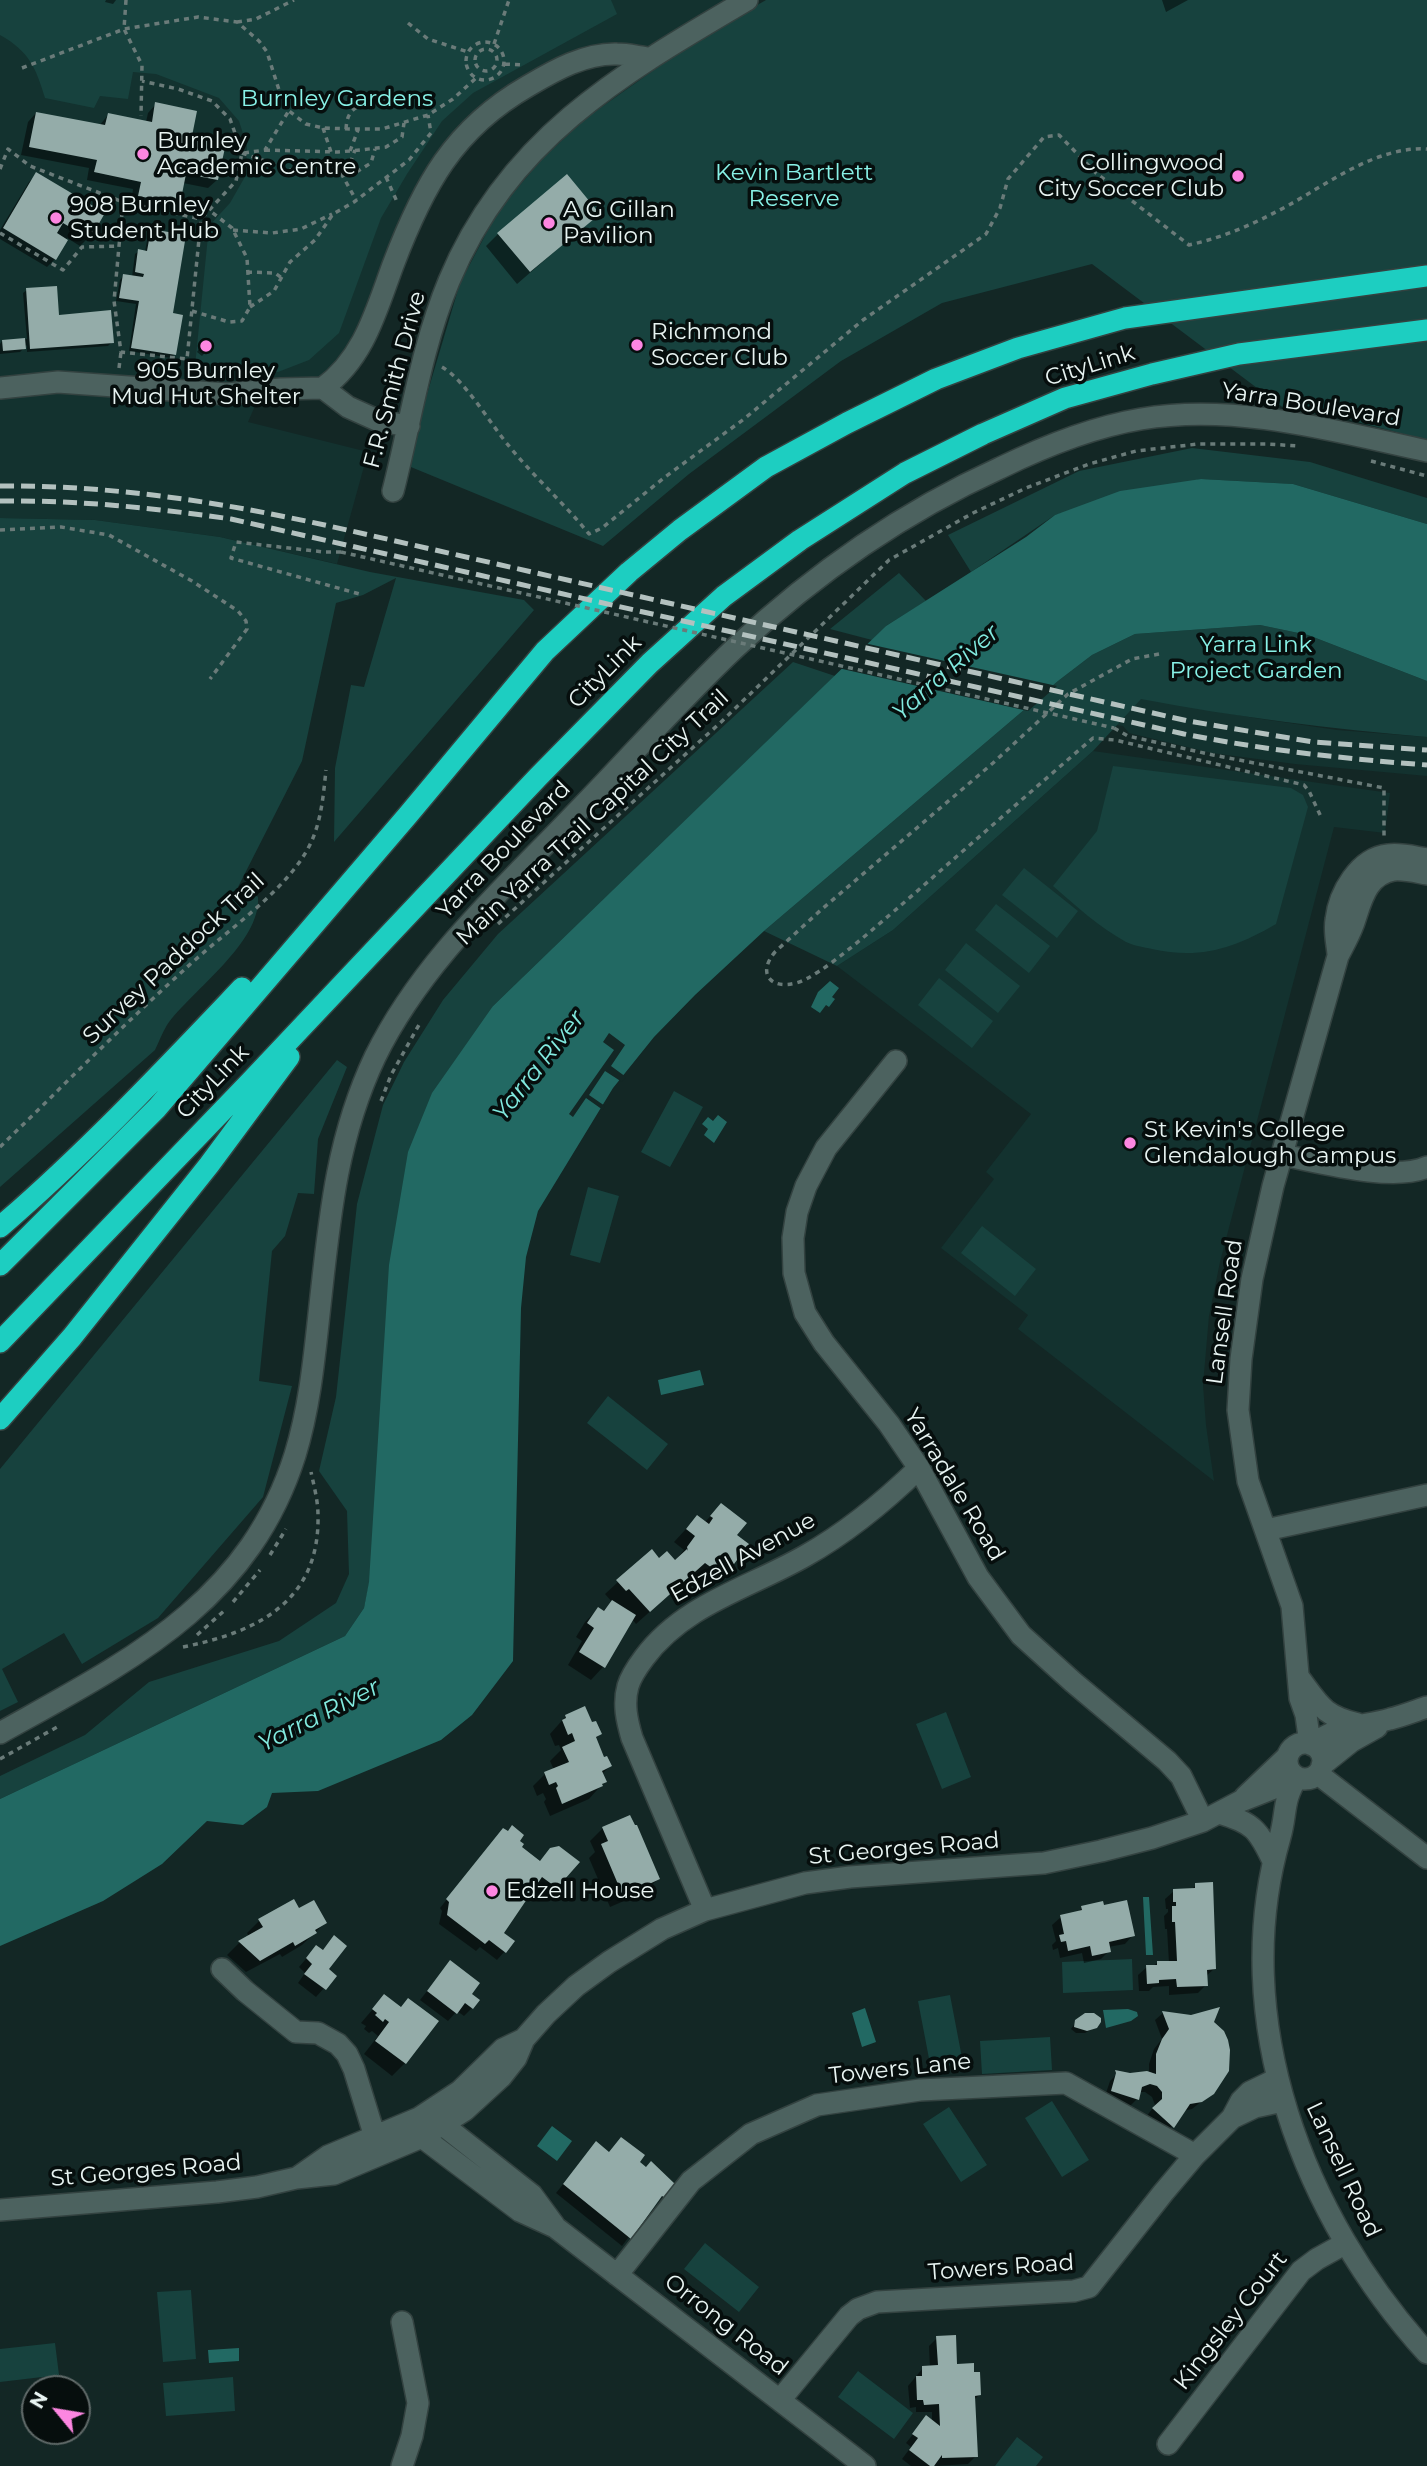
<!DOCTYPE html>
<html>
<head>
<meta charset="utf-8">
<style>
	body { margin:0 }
	#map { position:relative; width:1427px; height:2466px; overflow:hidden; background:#132725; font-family:Montserrat,sans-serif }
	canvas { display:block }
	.north { position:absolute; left:21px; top:2375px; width:70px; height:70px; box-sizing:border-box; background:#060e0d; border:2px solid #606a69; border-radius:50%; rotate:300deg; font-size:19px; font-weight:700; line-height:28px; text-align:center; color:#e8f4f2 }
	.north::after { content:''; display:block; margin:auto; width:24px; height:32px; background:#fd86e1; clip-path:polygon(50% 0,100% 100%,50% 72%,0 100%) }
</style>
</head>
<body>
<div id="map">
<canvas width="1427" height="2466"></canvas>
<div class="north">N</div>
</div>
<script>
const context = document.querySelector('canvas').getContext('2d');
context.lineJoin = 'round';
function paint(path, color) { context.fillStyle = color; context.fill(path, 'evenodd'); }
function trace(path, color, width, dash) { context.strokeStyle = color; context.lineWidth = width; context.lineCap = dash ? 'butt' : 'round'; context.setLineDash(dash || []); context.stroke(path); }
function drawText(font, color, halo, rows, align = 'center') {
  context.font = font + ' Montserrat,sans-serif'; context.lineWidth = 7; context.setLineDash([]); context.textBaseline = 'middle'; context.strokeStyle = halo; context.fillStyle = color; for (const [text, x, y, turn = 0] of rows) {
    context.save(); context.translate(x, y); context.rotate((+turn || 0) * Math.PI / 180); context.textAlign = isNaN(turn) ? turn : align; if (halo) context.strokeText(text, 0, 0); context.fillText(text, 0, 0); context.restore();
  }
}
paint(new Path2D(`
	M0,0h747l-98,58 -64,1 -125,80 -124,239 -74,12 -14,32 120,30 -31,112 -117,-27 -125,-17 -95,-2z
	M1130,696l125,22 82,12 90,7v39l-132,-12 -83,-11 -83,-20 -6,-7 -8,-1z
	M1093,751l297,42 -5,40 -51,-6 -114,435 -11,54 -6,69 3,40 8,56 -196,-152 10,-14 -87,-67 53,-69 -8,-7 45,-58 -194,-148 56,-36z`), '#13322f');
paint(new Path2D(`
	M0,0h611l6,14 -144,79 -31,28 -35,53 -26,44 -42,115 -30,27 -31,12 -83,-6 14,-140 21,-23 16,-28 1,-29 -8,-25 -20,-23 -63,-24 -23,-2 -5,27 -28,-3 -6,12 -49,-10c-9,-30 -16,-47 -45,-63z
	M766,0h661v440l-85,-22 -57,-9 -193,-145 -150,39 -101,58 -152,113 -86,72 -197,-81 54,-182 38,-72 44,-52 44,-41 109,-77z
	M1192,448l118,14 117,36v26l-134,-40 -92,-5 -146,36 -84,57 -23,-37 131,-64z
	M0,518l95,2 125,17 150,35 154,28 10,10 -200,232 1,-74 16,-83 13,2 32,-109 -33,17 -27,8 -34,158 -65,128 15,2 6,6c3,46 -66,93 -91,128 -5,8 -8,17 -12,25l-155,137z
	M899,573l27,28 -40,25 -14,14 -42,-11z
	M1260,625l48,10 119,46v56c-96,-8 -191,-20 -286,-38l-48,52 -200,179 -56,36 -73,-35 294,-250 34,-26 43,-21z
	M793,662l42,14 -342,330 -129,602 -19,28 -345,163v-23l85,-41 64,-53 130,-41 57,-38 13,-29 -2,-63 -28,-40 17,-74 21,-193 26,-99 21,-43 39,-62 55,-66z
	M1113,766l178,22 12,7 5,12 -32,117c-41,24 -76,36 -124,25 -8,-2 -18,-3 -26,-7 -27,-15 -50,-36 -73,-56l44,-55z
	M1024,868l54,43 -21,27 -55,-43z
	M996,904l54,42 -21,27 -54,-43z
	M966,943l54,43 -22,27 -53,-43z
	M939,978l54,43 -21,27 -54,-43z
	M337,1060l10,7 -29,72 -4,55 -16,-1 -13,43 -13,15 -13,130 33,5 -29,111 -105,121 -76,46 -18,-31 -62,36 16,33 -18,9v-242z
	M674,1091l29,16 -33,60 -29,-15z
	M588,1187l31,9 -19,67 -30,-8z
	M982,1226l54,43 -21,27 -54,-43z
	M608,1396l60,48 -21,26 -60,-47z
	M946,1712l25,65 -29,12 -26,-65z
	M1132,1959l1,31 -70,3 -1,-31z
	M950,1995l13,68 -32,6 -13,-68z
	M1050,2037l2,33 -70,4 -2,-33z
	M1052,2101l37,59 -27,17 -37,-59z
	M949,2107l38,58 -26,17 -38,-58z
	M705,2243l54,44 -20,25 -55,-43z
	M191,2290l5,69 -33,3 -6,-70z
	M55,2343l4,32 -59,7v-33z
	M858,2371l55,42 -19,26 -56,-42z
	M233,2377l2,34 -69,5 -3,-33z
	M1017,2437l26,20 -7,9h-41z`), '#17423e');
paint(new Path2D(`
	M1201,479l92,5 134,40v157l-119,-46 -48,-10 -125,9 -43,21 -34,26 -294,250 -69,64 -41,42 -41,51 -75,123 -12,46 -5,51 -8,353 -41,54 -31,25 -123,51 -46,2 -5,14 -24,18 -36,-4 -45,43 -59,37 -103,45v-147l345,-163 19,-28 5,-26 20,-317 19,-113 24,-59 61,-87 393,-380 140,-89 29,-22 65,-24z
	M830,981l9,7 -7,9 3,2 -6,8 -3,-2 -6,8 -9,-6 7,-15z
	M718,1115l9,7 -13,21 -10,-8 4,-6 -6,-5 6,-7 5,4z
	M700,1370l4,15 -43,10 -3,-15z
	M1143,1897h6l4,58h-7z
	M865,2008l11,34 -14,5 -10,-34z
	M1128,2009l9,3 1,4 -7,5 -25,7 -3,-18z
	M552,2126l20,15 -15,20 -20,-15z
	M239,2348v13l-30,2 -1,-13z`), '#226963');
paint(new Path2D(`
	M864,643l193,43 -29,25 -190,-43z
	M609,1033l16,12 -14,21 15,11 -4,5 -17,-11 -16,24 16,11 -2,4 -17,-12 -13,19 -4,-3 45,-64 -11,-8z`), '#132725');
paint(new Path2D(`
	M106,0h10l-3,4 -8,-2z
	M1162,0h26l-22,12z
	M156,104l34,33 27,43 -9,8 -25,-5 -4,20 -9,9 -39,-8 2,-15 -46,-9 2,-12 -68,-13 7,-33 8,-9 63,13 9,-11 38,7 2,-9z
	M37,174l51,64 -8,8 -13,-8 -12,21 -8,8 -47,-28v-9l29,-48z
	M598,214l-81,70 -31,-38 12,-12z
	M151,231l20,84 3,40 -3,3 -42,-7 7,-47 -20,-3 4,-21 3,-4 9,1 3,-23 4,-3 6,1 3,-17z
	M27,290l30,26 55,26 -4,4 -81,6v-7l-7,7 -20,2v-10l2,-3 25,-2 -4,-46z
	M202,344l9,2 -9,10 -5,-4z
	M721,1505l14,30 -6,31 -12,13 -7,-5 -6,7 -4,-3 -2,2 -7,-5 -55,49 -4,-5 -29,48 -12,13 -23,-15 14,-24 -6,-4 9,-15 13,-13 4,3 10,-10 -7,-8 13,-12 41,-22 15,2 10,-12 -10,-8 11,-12 12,-13 7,6z
	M566,1716l25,9 9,9 -5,5 8,20 7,7 -8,8 3,7 -16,18 -39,17 -6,-14 2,-3 -3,-6 -6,3 -4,-10 12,-12 9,-4 -4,-9 11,-11 -2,-5 -4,1 -5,-12z
	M603,1828l55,51 -13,13 -35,15 -21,-49 6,-6 -5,-11z
	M495,1839l22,2 3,6 19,15 12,-12 4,37 -8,8 -13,-10 -33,48 4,18 -8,9 -17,-13 -4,4 -37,-27 3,-13 -2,-3z
	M1196,1885l18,84 -9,8 1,8 -8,8 -29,2v-9l-16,1 -4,4h-10l-1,-16 9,-8 6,-1 4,-3h12l-2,-34h-2l-1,-13 4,-4v-3h-2l-1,-10 9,-8 17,-1z
	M1082,1908l51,27 -8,9 -17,3 1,4 -8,8 -17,4 -2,-10 -22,5 -2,-10 -5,2 -1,-5 4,-4 -4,-16 9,-8 16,-4z
	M298,1910l27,13 -23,22 -20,12 -2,-3 -34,18 -19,-17 12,-12 10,-6 -2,-4 12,-12z
	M334,1938l-8,32 9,6 -19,21 -18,-14 7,-10 -6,-6 17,-20 6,4z
	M450,1962l20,32 2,14 -8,8 -7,-5 -9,10 -28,-21z
	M384,1996l21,67 -13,13 -28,-22 14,-18 -6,-5 -3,2 -5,-4 2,-3 -5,-3z
	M1163,2013l49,10v70l-20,16 -9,2 -18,24 -19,-18 9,-12 -3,-8 -7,-5h-7l-1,7 -8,8 -25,-8 6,-18 8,-8 31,1v-10l5,-15 8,-10 -7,-19z
	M1078,2019l18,8 -11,6h-9l-5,-4z
	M596,2143l12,10 29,9 26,34 -9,8 -32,42 -66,-53z
	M937,2338l42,57 -5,5 2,56 -8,8 -33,2v-4l-3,4h-21l-9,-7 9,-12 -5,-4 20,-25 6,4v-10h-16v-5l-6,1 -2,-22 15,-18h7l-1,-22z`), '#0007');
paint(new Path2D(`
	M155,102l42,9 -5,25 34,7 -8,37 -32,-6 -6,30 -42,-8 3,-14 -47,-10 3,-12 -68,-13 7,-35 69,13 3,-12 44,9z
	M36,172l69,41 -15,26 -27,-16 -6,10 11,7 -12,20 -53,-32z
	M567,174l33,40 -70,58 -33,-39z
	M151,229l35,6 -13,78 10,2 -7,40 -45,-7 8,-47 -20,-3 4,-24 20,3 1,-3 -9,-2 3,-23 9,2z
	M57,286l2,29 52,-5 3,33 -84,6 -4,-61z
	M25,338l1,11 -23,2 -1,-11z
	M200 347a6 6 0 1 1 12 0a6 6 0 1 1-12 0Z
	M721,1503l26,20 -10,12 12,9 -18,24 -8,-6 -5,7 -5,-3 -1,2 -7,-5 -55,49 -21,-23 -3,2 -10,-11 36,-31 7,9 8,-7 8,9 12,-11 1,2 -1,-4 8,-11 -9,-7 11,-14 12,9 4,-6 -3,-2z
	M612,1600l24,15 -31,53 -26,-16 15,-24 -7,-5 11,-16 6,4z
	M585,1706l7,16 4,-1 6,13 -6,3 8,20 3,-1 5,10 -10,5 5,11 -5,2 1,2 -41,18 -6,-16 2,-2 -2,-4 -7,3 -5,-13 25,-10 -7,-15 13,-6 -3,-8 -4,2 -6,-15 4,-2 -1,-3z
	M630,1815l5,10h2l23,54 -37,17 -22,-52 7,-3 -6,-14z
	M512,1825l12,10 -4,6 4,3 -2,3 18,14 10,-13 9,-2 21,16 -23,26 -15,-11 -38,56 11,8 -9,12 -17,-13 -4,4 -38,-29 2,-13 -3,-3 57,-71 5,3z
	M1213,1882l3,87 -9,1 1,16 -31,1 -1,-8 -17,1v3l-12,1 -1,-19h11v-4h20l-2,-39h-3v-16h4v-4h-3v-13l22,-1v-5z
	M294,1899l5,9 15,-8 13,23 -12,7 2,3 -22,13 -2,-4 -33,19 -22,-20 25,-14 -5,-8z
	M1127,1900l8,36 -26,6 2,10 -19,4 -2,-10 -22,5 -2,-10 -5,1 -2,-7 5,-1 -4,-19 22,-5 -1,-4 22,-5 1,4z
	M334,1935l13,11 -18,23 8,7 -11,14 -22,-16 8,-10 -6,-6 10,-13 7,5z
	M450,1960l30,23 -8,11 8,6 -7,9 -8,-6 -8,11 -30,-23z
	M384,1994l17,13 7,-9 31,23 -33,43 -31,-23 14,-19 -4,-3 -2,3 -8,-7 2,-2 -5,-4z
	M1220,2007l-6,15 10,9 4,9 2,10 -1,21 -15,23 -12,8 -12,2 -16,24 -22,-20 10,-9v-7l-5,-6 -7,-2 -8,3 -3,13 -28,-9 5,-18 -1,-3 15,3 17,-2 9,3v-20l6,-15 7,-10 -7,-18 29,4z
	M1085,2013h9l7,5v4l-4,6 -10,3 -13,-4 1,-7z
	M621,2137l24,18 -5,7 6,5 5,-6 24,23 -11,13 -2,-1 -31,43 -68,-55 33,-43 13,11z
	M956,2335l1,29 17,-1v9h6l1,23 -6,1 3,61 -36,1v-3l-8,11h-4l-21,-16 9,-12 -6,-4 14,-19 14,11 -1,-22 -15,1 -1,-5h-6l-1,-24h6v-10l16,-1 -2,-29z`), '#94aca9');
const minor = new Path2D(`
	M0,388l58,-6 169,12 54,-5 42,-1 25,19 31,14 30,5
	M323,388c41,-30 53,-77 70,-123 30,-79 60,-136 135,-179 27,-16 57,-33 89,-32 11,0 22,3 32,4
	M393,491c18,-70 28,-143 56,-210 59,-142 172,-207 298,-281
	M1338,954c-1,-11 -4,-23 -2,-34 3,-27 23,-62 52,-65 13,-2 26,2 39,4
	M896,1061l-70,87 -20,38 -9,26 -4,26 1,35 11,40 19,30 65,81 30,44 59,109 43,58 52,47 94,79 14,15 22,45
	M1282,1155c37,7 111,27 145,12
	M1266,1530l161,-35
	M1300,1679c20,27 24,37 58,45
	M0,1733c127,-71 248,-129 295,-278 16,-52 20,-106 26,-159 9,-84 17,-161 54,-239 46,-94 125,-165 196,-239 55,-56 107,-116 164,-170 79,-74 166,-135 265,-180 43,-21 93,-41 141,-49 96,-16 193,12 286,32
	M1287 1761a18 18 0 1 1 36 0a18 18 0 1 1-36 0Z
	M1310,1744l-4,-29 -6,-17 -8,-92 -44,-125 -10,-71 3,-51 11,-80 21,-93 65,-230c5,-10 11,-20 15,-31 8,-22 12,-50 41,-55 10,-1 22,2 33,4
	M1312,1745c25,-20 49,-18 78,-26 12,-3 25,-8 37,-12
	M1322,1765l30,-24 25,-14
	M1318,1774l109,84
	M1297,1777c-15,25 -10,35 -17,60 -53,182 24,381 147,516
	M1245,1797l43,-41
	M1219,1813c34,10 39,16 54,48
	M705,1910l-73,-172c-5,-17 -9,-34 -4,-52 3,-10 10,-20 16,-28 40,-54 105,-70 161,-102 41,-23 80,-55 114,-88
	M222,1969l23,22 51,41 22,1 20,11 9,10 7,15 25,81
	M1232,2118l23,-11 28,-6
	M430,2121l13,4 89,70 22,30
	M422,2137l98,74 35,16 310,239
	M298,2177l30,-21 91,-38 41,-27 43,-42 21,-10
	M0,2210l217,-18 40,-5 39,-9 38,-4 88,-37 43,-27 36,-33 15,-19 8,-19 22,-25 30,-28 33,-24 53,-33 43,-19 100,-27 45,-6 194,-14 57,-12 51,-13 51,-17 38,-20 43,-17 11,-8
	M617,2275l74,-94 60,-47 66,-29 103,-15 146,-7 129,72
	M402,2322l16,81 -6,33 -10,30
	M780,2400l69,-84 9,-7 19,-7 197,-11 15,-4 74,-94 32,-38 37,-37 9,-17 9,-9 27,-13
	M1168,2444l133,-173 16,-12 29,-16`);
const highway = new Path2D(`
	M0,1227c86,-74 164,-157 242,-239
	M0,1265l157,-157 251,-293 137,-164 84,-79 51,-42 86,-63 81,-44 89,-44 82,-31 107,-30 302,-42
	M0,1342l251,-261 287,-304 112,-114 74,-67 76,-56 105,-67 78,-39 82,-36 87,-24 87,-20 188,-24
	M0,1419l72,-82 137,-172 80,-108`);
trace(minor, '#334240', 24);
trace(highway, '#334240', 24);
trace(new Path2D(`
	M126,0l-2,29 18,36 -1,51
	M237,22l19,-3 38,-19
	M408,23l20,16 40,13
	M466 61a19 19 0 1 1 38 0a19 19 0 1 1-38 0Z
	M494,44l15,-44
	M475 60a11 11 0 1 1 22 0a11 11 0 1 1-22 0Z
	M505,64l18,1
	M22,68l102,-39 74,-12 39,5 22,19 8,11 12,38 10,21 17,13 17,4 28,1h31l46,-14 25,-16 23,-21
	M323,128l8,24
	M346,129c1,-17 7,-22 23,-26l3,-11
	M265,150l73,2 22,-2 26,-3 16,-10 2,-14
	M350,151l8,-21
	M242,153l60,21 15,-6 18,6 23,-3 13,-8 4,-14
	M244,153l21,-3 23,-38
	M0,169l8,-20 22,17 93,36 78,17
	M347,172l8,-22
	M341,173l15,27
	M386,177l12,27
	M123,202l-9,99 7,51 66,7 14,-140 35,-38 6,-28 -12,-34 -18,-18 -34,-12 -36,-8
	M233,230l39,3 29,-4 31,-15
	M0,233l63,37 19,-23 37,-1
	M247,272l28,1 7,5
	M250,307l24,-16 16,-29 25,-22 18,-26 21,-12 55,-42 22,-27 -3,-18
	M192,311l37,11 13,-1 8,-14 -3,-49 -15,-30 -23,-18
	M442,367c23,13 49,58 67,79 25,31 55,57 80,88l13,-6 63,-51 79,-58 119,-99 123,-86 14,-26 8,-29 36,-42 15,-2 37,38 93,72c36,-8 67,-22 100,-40 41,-23 89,-59 138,-56
	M119,368l2,-16
	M1371,461l56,15
	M0,530l61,-3 48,8 83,46 46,30 8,10 1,8 -37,50
	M341,552h-17l-88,-10 -5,16 132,37
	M1159,654l-27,5 -64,35 -75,69 -171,146 -47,43c-18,21 -5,38 21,31 26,-7 80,-57 103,-76 65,-57 129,-113 194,-169l22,2 189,45 5,6 13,28
	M1114,728l14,8 85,19 171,33v49
	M498,924l222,-201 169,-163 84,-47 53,-25 63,-24 47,-13 62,-7h68l33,2
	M381,1101l10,-26 29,-52
	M0,1147c61,-59 121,-120 184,-177 38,-36 96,-74 122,-118 15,-25 17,-54 20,-82
	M270,1555l16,-26
	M233,1602l27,-32
	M197,1635l28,-25
	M183,1647c75,-15 137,-46 135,-132 0,-14 -4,-29 -7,-43
	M0,1759l59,-33`), '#6a7b79', 3.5, [5, 5]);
trace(minor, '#4c625f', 21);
trace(highway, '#1dcec1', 21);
trace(new Path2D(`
	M0,486c118,-1 232,18 347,44l841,191 125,21 114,8
	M0,501c78,-1 154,7 231,18l953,215c81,16 161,25 243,31`), '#b3c1bf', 5, [14, 7]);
trace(new Path2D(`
	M341,552l773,176`), '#6a7b79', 3.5, [5, 5]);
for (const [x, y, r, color] of [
	[143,154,7,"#fd86e1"],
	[1238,176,7,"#fd86e1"],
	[56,218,7,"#fd86e1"],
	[549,223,7,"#fd86e1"],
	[637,345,7,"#fd86e1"],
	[206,346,7,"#fd86e1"],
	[1130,1143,7,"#fd86e1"],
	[492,1891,7,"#fd86e1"]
]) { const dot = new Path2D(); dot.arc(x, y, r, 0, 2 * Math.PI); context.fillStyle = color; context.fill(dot); trace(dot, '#060e0d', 2.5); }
drawText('23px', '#88f2e7', '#060e0d', [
	["Burnley Gardens",337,99],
	["Kevin Bartlett",794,173],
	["Reserve",794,199],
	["Yarra Link",1256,645],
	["Project Garden",1256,671]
]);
drawText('23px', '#e8f4f2', '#060e0d', [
	["Burnley",157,141],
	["Academic Centre",157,167],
	["Collingwood",1224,163,"right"],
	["City Soccer Club",1224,189,"right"],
	["908 Burnley",70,205],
	["Student Hub",70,231],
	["A G Gillan",563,210],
	["Pavilion",563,236],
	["Richmond",651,332],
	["Soccer Club",651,358],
	["905 Burnley",206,371,"center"],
	["Mud Hut Shelter",206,397,"center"],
	["St Kevin's College",1144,1130],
	["Glendalough Campus",1144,1156],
	["Edzell House",506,1891]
], 'left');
drawText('23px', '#e8f4f2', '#060e0d', [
	["CityLink",1090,366,-17],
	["F.R. Smith Drive",395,380,-75],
	["Yarra Boulevard",1311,405,9],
	["CityLink",605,672,-45],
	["Main Yarra Trail Capital City Trail",593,818,-43],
	["Yarra Boulevard",504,850,-46],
	["Survey Paddock Trail",174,959,-43],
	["CityLink",213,1082,-46],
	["Lansell Road",1225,1312,-82],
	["Yarradale Road",954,1485,59],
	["Edzell Avenue",743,1558,-29],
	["St Georges Road",904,1849,-5],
	["Towers Lane",900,2069,-6],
	["Lansell Road",1343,2170,65],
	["St Georges Road",146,2171,-5],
	["Towers Road",1001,2268,-4],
	["Kingsley Court",1231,2321,-52],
	["Orrong Road",726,2325,38]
]);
drawText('italic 24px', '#82ebe0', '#060e0d', [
	["Yarra River",946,673,-41],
	["Yarra River",539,1066,-52],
	["Yarra River",319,1716,-27]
]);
</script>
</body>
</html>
